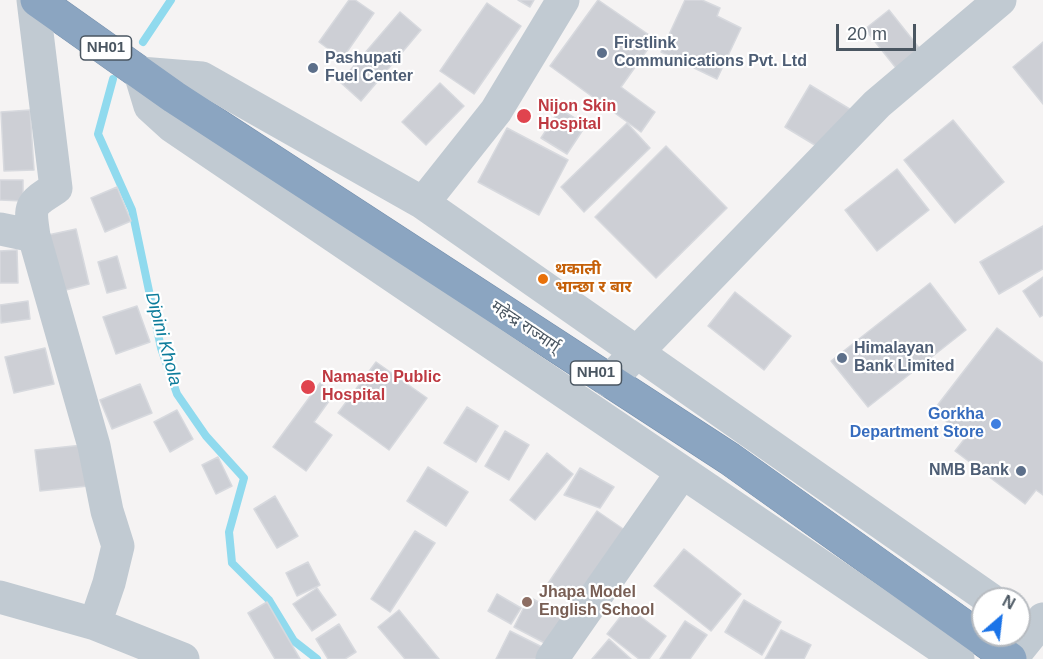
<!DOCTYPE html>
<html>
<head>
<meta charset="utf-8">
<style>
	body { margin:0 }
	#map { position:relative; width:1043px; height:659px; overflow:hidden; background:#f5f3f3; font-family:Helvetica,sans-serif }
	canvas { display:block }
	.north { position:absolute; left:971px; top:587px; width:60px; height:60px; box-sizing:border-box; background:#fff; border:2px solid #b7bbc0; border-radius:50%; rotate:28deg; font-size:16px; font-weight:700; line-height:24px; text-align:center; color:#4a5661 }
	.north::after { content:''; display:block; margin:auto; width:21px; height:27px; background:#1a73e8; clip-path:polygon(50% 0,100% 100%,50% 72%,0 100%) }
	.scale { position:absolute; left:836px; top:24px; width:80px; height:27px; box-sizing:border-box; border:3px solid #4a5661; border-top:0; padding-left:8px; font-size:18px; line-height:21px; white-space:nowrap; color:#4a5661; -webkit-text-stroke:4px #fff; paint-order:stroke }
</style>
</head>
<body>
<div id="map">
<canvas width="1043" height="659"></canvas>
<div class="north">N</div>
<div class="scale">20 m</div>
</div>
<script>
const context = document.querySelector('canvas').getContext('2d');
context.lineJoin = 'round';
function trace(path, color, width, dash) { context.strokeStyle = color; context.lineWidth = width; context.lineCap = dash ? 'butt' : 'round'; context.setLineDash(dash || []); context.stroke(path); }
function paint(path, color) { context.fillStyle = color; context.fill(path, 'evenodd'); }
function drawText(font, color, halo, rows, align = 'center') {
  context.font = font + ' Helvetica,"Noto Sans Devanagari",sans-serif'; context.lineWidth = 4.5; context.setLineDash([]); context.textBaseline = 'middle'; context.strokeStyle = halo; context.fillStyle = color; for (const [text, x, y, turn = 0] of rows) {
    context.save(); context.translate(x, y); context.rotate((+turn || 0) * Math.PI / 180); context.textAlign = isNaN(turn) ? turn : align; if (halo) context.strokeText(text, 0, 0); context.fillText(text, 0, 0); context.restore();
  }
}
trace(new Path2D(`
	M143,42l28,-42
	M113,79l-15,55 34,76 29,138 16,46 29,42 38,42 -15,54 3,31 37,37 25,41 23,18`), '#90daee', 8);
const building = new Path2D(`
	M349,0h6l19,13 -32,46 -23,-17z
	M518,0h16l-4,7z
	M598,0l57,39 -34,48 34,25 -14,20 -91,-66z
	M685,0h17l18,8 -3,8 24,12 -24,51 -56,-27z
	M487,3l34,23 -47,68 -34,-23z
	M889,10l31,39 -24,19 -31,-39z
	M400,12l21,18 -60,71 -21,-19z
	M1043,42v62l-30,-37z
	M440,83l24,23 -38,39 -24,-23z
	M810,85l43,26 -25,42 -43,-26z
	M560,109l26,16 -19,29 -26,-16z
	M30,110l4,60 -30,1 -3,-59z
	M953,120l51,62 -49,41 -51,-63z
	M627,123l23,25 -66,64 -23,-25z
	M507,128l61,32 -29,55 -61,-33z
	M666,146l61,62 -71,70 -61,-61z
	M897,169l32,41 -52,41 -32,-41z
	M0,180h23v21l-23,-1z
	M117,187l14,34 -26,11 -14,-34z
	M1043,226v43l-44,25 -19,-32z
	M76,229l13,55 -27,7 -14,-56z
	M17,250l1,33h-18v-32z
	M117,256l9,32 -19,5 -9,-31z
	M1043,277v38l-3,2 -17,-26z
	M930,283l36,47 -98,77 -37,-46z
	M735,292l56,44 -27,34 -56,-44z
	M28,301l2,18 -29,4 -1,-18z
	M137,306l13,36 -34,12 -13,-37z
	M997,328l46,35v132l-7,-5 -11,14 -70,-53 11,-14 -33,-26z
	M45,348l9,36 -40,9 -9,-36z
	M376,362l51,36 -38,52 -51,-37z
	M320,383l14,11 -20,28 18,13 -26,36 -33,-24z
	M140,384l12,29 -40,16 -12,-29z
	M467,407l31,19 -22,36 -32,-19z
	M177,410l16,29 -23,13 -16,-30z
	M505,431l24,14 -20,35 -24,-14z
	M83,445l5,41 -48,5 -5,-41z
	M547,453l26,21 -38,46 -25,-20z
	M218,457l14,29 -16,8 -14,-29z
	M428,467l40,25 -22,34 -39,-25z
	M580,468l34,19 -14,21 -36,-13z
	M275,496l23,40 -21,12 -23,-39z
	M597,511l35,24 -50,74 -35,-24z
	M415,531l20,12 -45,69 -19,-13z
	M684,549l57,45 -30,37 -57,-45z
	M308,562l12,23 -23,11 -11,-23z
	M317,588l19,27 -24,16 -19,-27z
	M497,594l24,14 -10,16 -23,-13z
	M529,597l44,23 -15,30 -44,-23z
	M744,600l37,22 -19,33 -37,-23z
	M267,602l33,57h-25l-27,-46z
	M628,607l38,29 -17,23h-10l-32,-25z
	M399,610l40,49h-34l-27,-32z
	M685,621l22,14 -17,24h-30z
	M339,624l17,28 -11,7h-17l-12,-20z
	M781,630l30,15 -7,14h-39z
	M510,631l34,17 -6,11h-42z
	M609,639l22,20h-39z`);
paint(building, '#cdcfd5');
trace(building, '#d7d9de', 1.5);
const highway = new Path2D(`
	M37,0l137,97 556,362 280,200`);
trace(highway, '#7690ad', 34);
trace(new Path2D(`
	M423,203l73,-92 67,-111
	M0,229l34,7c-5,-32 -4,-31 22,-48l-23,-188
	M34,236l60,210 13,65 11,35 -9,37 -14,41
	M609,381l268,-277 123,-104
	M0,597l95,27 88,35
	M552,659l129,-185
	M958,659c-263,-176 -523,-357 -786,-533l-22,-20 -10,-33 62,5 221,125 567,396
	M1011,659l32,-40`), '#c1cad2', 33);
trace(highway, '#8ba5c1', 33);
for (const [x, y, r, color] of [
	[602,53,6,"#5c6f8a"],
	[313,68,6,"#5c6f8a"],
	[524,116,8,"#e0444e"],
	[543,279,6,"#e8710a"],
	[842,358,6,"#5c6f8a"],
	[308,387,8,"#e0444e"],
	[996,424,6,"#3f7fe0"],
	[1021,471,6,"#5c6f8a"],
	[527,602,6,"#8d6e63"]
]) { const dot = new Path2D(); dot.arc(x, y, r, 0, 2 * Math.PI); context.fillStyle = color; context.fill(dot); trace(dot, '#fff', 2); }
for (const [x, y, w] of [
	[106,48,51],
	[596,373,51]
]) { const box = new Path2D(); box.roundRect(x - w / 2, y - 12, w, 24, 4.5); context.fillStyle = '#fff'; context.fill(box); trace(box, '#4a5661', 1.5); }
drawText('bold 15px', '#4a5661', null, [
	["NH01",106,48],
	["NH01",596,373]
]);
drawText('bold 16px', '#4e5e75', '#fff', [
	["Firstlink",614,44],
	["Communications Pvt. Ltd",614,62],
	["Pashupati",325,59],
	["Fuel Center",325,77],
	["Himalayan",854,349],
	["Bank Limited",854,367],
	["NMB Bank",1009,471,"right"]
], 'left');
drawText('bold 16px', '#be3a42', '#fff', [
	["Nijon Skin",538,107],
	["Hospital",538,125],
	["Namaste Public",322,378],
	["Hospital",322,396]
], 'left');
drawText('bold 16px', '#c56008', '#fff', [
	["थकाली",555,270],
	["भान्छा र बार",555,288]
], 'left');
drawText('16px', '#4a5661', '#fff', [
	["महेन्द्र राज्मार्ग्",525,327,34]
]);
drawText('bold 16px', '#366cbe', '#fff', [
	["Gorkha",984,415],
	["Department Store",984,433]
], 'right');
drawText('bold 16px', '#785e54', '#fff', [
	["Jhapa Model",539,593],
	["English School",539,611]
], 'left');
drawText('italic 18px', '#0c7c9b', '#fff', [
	["Dipini Khola",163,339,75]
]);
</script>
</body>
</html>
